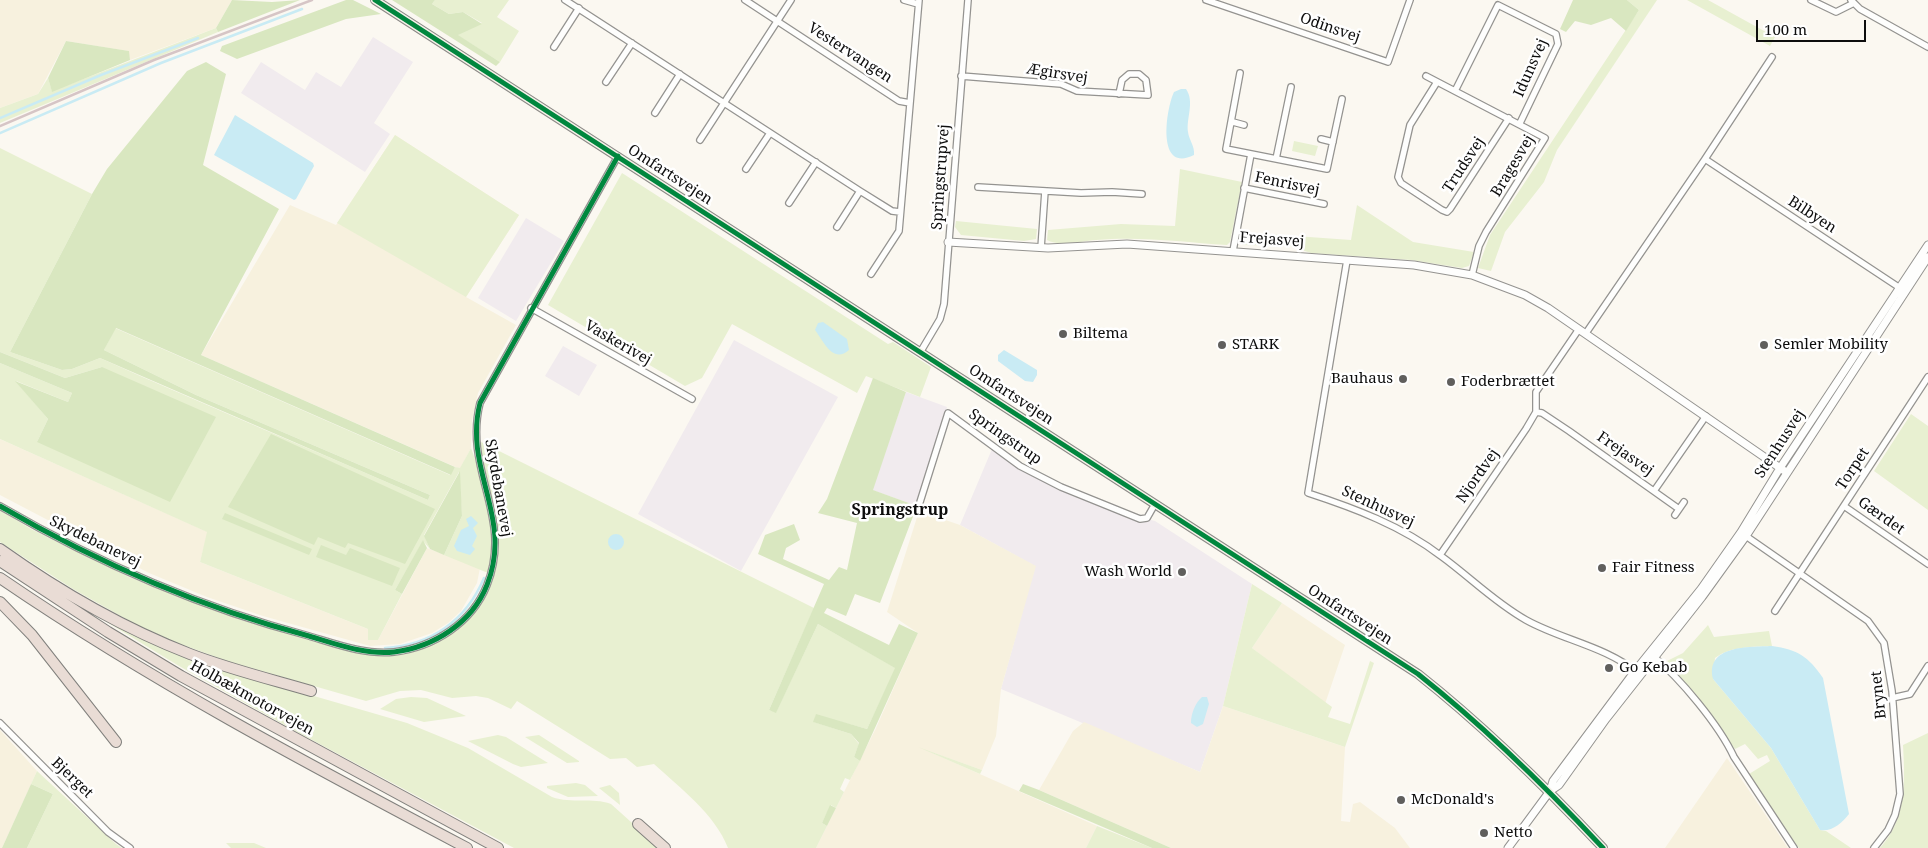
<!DOCTYPE html>
<html>
<head>
<meta charset="utf-8">
<style>
	body { margin:0 }
	#map { position:relative; width:1928px; height:848px; overflow:hidden; background:#fbf8f1; font-family:"Noto Serif",serif }
	canvas { display:block }
	.scale { position:absolute; left:1756px; top:20px; width:110px; height:22px; box-sizing:border-box; border:2px solid #0d0d0d; border-top:0; padding-left:6px; font-size:15px; line-height:18px; white-space:nowrap; color:#0d0d0d; -webkit-text-stroke:4px #fff; paint-order:stroke }
</style>
</head>
<body>
<div id="map">
<canvas width="1928" height="848"></canvas>
<div class="scale">100 m</div>
</div>
<script>
const context = document.querySelector('canvas').getContext('2d');
context.lineJoin = 'round';
function paint(path, color) { context.fillStyle = color; context.fill(path, 'evenodd'); }
function trace(path, color, width, dash) { context.strokeStyle = color; context.lineWidth = width; context.lineCap = dash ? 'butt' : 'round'; context.setLineDash(dash || []); context.stroke(path); }
function drawText(font, color, halo, rows, align = 'center') {
  context.font = font + ' "Noto Serif",serif'; context.lineWidth = 5; context.setLineDash([]); context.textBaseline = 'middle'; context.strokeStyle = halo; context.fillStyle = color; for (const [text, x, y, turn = 0] of rows) {
    context.save(); context.translate(x, y); context.rotate((+turn || 0) * Math.PI / 180); context.textAlign = isNaN(turn) ? turn : align; if (halo) context.strokeText(text, 0, 0); context.fillText(text, 0, 0); context.restore();
  }
}
paint(new Path2D(`
	M373,37l40,25 -39,61 16,11 -25,38 -124,-79 20,-31 44,28 11,-18 25,15z
	M526,218l38,23 -48,80 -38,-23z
	M734,340l104,57 -97,174 -103,-57z
	M563,346l34,19 -18,31 -34,-20z
	M906,392l41,15 -30,99 -45,-16z
	M992,449l28,21 51,25 33,13 51,13 97,63 -29,122 -23,66 -199,-83 34,-123 -75,-41z`), '#f1ebee');
paint(new Path2D(`
	M0,0h232l-16,28 -86,32 -2,-9 -62,-10 -28,53 -38,14z
	M395,135l124,80 -53,82 50,28 -38,68 -6,27 -1,28 -11,21 -259,-114 89,-150 46,20z
	M0,439l208,93 -8,30 168,67 10,11 49,-92 53,20 -3,15 -16,28 -13,12 -16,10 -32,11 -30,2 -107,-30 -56,-19 -58,-24 -149,-78z
	M919,511l41,14 76,41 -35,123 -5,47 -14,34 -54,-19 169,75 -11,22h-270l60,-120 42,-95 -31,-21z
	M1282,603l63,42 -20,59 -73,-56z
	M1223,706l122,41 -4,74 9,1 3,-18 7,-2 35,26 15,20h-239l-132,-58 34,-59 11,-9 116,50z
	M0,730l37,41 -35,77h-2z
	M1727,758l61,90h-123z`), '#f7f1de');
paint(new Path2D(`
	M435,0h74l-12,17 22,14 -19,31 -43,-27 25,-12 -19,-11 -14,2 -17,-10z
	M1627,0h30l-100,150 -13,32 -39,50 -14,39 -13,-3 12,-33 149,-225z
	M1687,0h21l67,37 -5,9z
	M216,28l2,4 -218,91v-15l38,-14 10,-16 4,13z
	M395,135l124,80 -53,82 -129,-74z
	M1294,141l24,5 -3,10 -23,-5z
	M0,148l92,46 -82,158 52,18 10,-1 28,-11c109,49 219,94 328,142l2,-5 -234,-100 -92,-45 11,-22 335,147 5,-8 5,1 11,-20c14,38 30,85 17,125l-44,-18 18,-39 -3,-44 -35,63 6,14 -7,-8 -28,49 7,4 -24,46h-10v-11l-168,-67 7,-30 -207,-93v-76l72,30 -4,9 -52,-21 32,38 -11,23 65,-75 -37,11 -65,-26z
	M1180,169l62,13 -12,60 -3,3c-44,-3 -87,-9 -131,-5 -13,1 -38,7 -49,0l1,-10 73,-6 54,2z
	M622,173l266,171 5,-2 38,25 -11,30 -54,-21 -9,17 -125,-69 -30,54 -17,8 -137,-81z
	M1357,205l56,37 61,10 -5,14 -7,2 -51,-8 -100,-7 -21,-7 -47,-1 -5,-4 1,-9 112,8z
	M956,221l81,8 -1,10 -12,2 -63,-6 -6,-8z
	M1911,414l17,12v84l-54,-39z
	M479,441l335,167 -45,102 7,2 42,-88 78,44 -29,61 -51,-14 -2,7 37,12 8,10 -5,13 6,4 -10,19 -5,-2 -5,11 4,3 -8,16 -5,-3 -9,18 5,3 -11,22h-88c-13,-34 -48,-60 -74,-84l-17,3 -11,-9 -16,1 -93,-58 -6,8 -23,-11 -12,-2 -24,2 -31,-8 -21,1 -34,10 -139,-40 -52,-19 -42,-19 -60,-34 -73,-47v-32l31,19 98,48 112,43 96,27 69,5 53,-25 31,-45 5,-12 3,-15 -1,-31z
	M1252,584l30,19 -30,45 80,59 -4,10 22,7 20,-63 4,2 -29,84 -122,-41z
	M92,613l160,65 155,45 61,25 84,49c20,7 40,0 59,7l49,44h-146l-215,-115 -120,-67z
	M1708,625l6,12 55,-6 3,15c-19,1 -41,0 -57,12l-2,21 58,69 49,82 6,1 25,17h-52l-48,-67 -2,-7 21,-13 -3,-6 -9,4 -13,-15 -10,5 -68,-88 16,-8z
	M411,697l16,1 39,18 -42,6 -44,-13 16,-10z
	M1928,733v115h-48c27,-30 25,-66 23,-103z
	M498,735l8,2 42,26 -27,4 -8,-3 -45,-23z
	M539,735l40,26v1l-12,1 -42,-26z
	M918,747l64,23 -2,4z
	M37,771l79,73 6,4h-95l26,-54 -22,-10z
	M576,783l9,2 13,11 -30,1 -21,-9v-2z
	M610,785l9,8 1,12 -21,-17z
	M1097,826l55,22h-66z
	M226,843h28l12,5h-35z`), '#e8f0d1');
paint(new Path2D(`
	M232,0l40,2 28,-2 -82,32 -2,-4z
	M346,0h7l28,14 -35,5 -109,40 -17,-8 2,-5z
	M392,0h43l-3,4 17,10 14,-2 19,12 -24,11 42,27 -4,4z
	M1573,0h54l12,10 -13,21 -15,-13 -20,7 -16,-4 -9,11 -6,-3z
	M66,41l63,10 1,9 -78,32 -4,-14z
	M206,62l20,12 -23,91 76,44 -78,146 254,112 -4,8 -335,-147 -12,22 92,45 234,100 -2,5 -328,-142 -28,11 -10,1 -52,-18 82,-158 15,-25 80,-98z
	M0,352l65,26 37,-11 114,50 -46,85 -133,-60 11,-23 -33,-38 53,21 4,-9 -72,-30z
	M873,378l33,14 -33,98 44,16 -37,97 -25,-9 -9,22 -19,-8 -3,5 65,32 10,-21 19,9 -58,128 -6,-4 5,-14 -8,-9 -38,-12 3,-8 51,15 28,-61 -77,-44 -42,89 -7,-3 55,-126 -66,-30 7,-19 29,-11 6,16 -14,8 -3,11 46,21 10,-13 8,3 10,-47 -39,-10 9,-14z
	M271,434l164,75 -30,55 -57,-21 -3,5 -27,-11 -4,8 -86,-38z
	M460,471l2,45 -18,39 -14,-6 -6,-13z
	M225,513l87,36 -3,6 -87,-36z
	M423,540l4,8 -25,46 -7,-4z
	M321,545l25,10 4,-7 50,20 -8,18 -76,-29z
	M31,784l22,10 -26,54h-25z
	M1023,784l16,6 132,58h-19l-133,-57z
	M830,805l6,3 -9,18 -5,-3z`), '#d9e7c0');
paint(new Path2D(`
	M1181,89h5c9,13 0,29 2,43 1,8 7,14 6,23 -38,19 -28,-46 -20,-63z
	M235,115l78,48 1,3 -18,33 -2,1 -80,-45z
	M823,322l24,17 2,11c-16,14 -25,-8 -34,-20l3,-7z
	M1004,350l33,20v5l-4,7 -8,-1 -27,-20v-6z
	M471,516l7,7 -5,5 4,8 -5,10 3,3 -5,6 -13,-4 -3,-5 7,-16 8,-4 -3,-7z
	M608 542a8 8 0 1 1 16 0a8 8 0 1 1-16 0Z
	M1772,646c26,4 36,10 51,32l26,136c-7,9 -17,18 -29,16l-49,-82 -58,-69c-8,-34 36,-32 59,-33z
	M1202,697h5l2,7 -6,20 -6,3 -6,-4c0,-9 4,-20 11,-26z`), '#c9ebf4');
trace(new Path2D(`
	M0,118l101,-43 97,-37
	M0,133l161,-70 141,-54
	M385,648c46,-3 81,-27 99,-70`), '#c9ebf4', 2.5);
const minor = new Path2D(`
	M565,0l295,191 32,20 8,1
	M745,0l154,101 11,2
	M904,0l14,4
	M1206,0l182,62 22,-62
	M1811,0l25,12 18,-9
	M1851,0l9,9 68,38
	M554,47l25,-39
	M1240,73l-14,76 101,20 15,-70
	M961,76l100,8 16,7 71,4 -2,-15 -7,-6h-10l-7,6 -3,14
	M1426,76l119,62 -59,94 -7,14 -7,29
	M606,82l26,-39
	M1437,82l-27,43 -12,52 3,6 41,27 5,2 3,-3 59,-91
	M1455,91l43,-86 58,29 2,10 -38,79
	M655,113l25,-39
	M1233,122l11,3
	M1321,139l12,3
	M700,140l91,-140
	M1276,159l15,-72
	M1705,159l67,-102
	M746,169l24,-36
	M978,187l103,6 31,-1 30,2
	M1244,188l80,16
	M789,203l27,-41
	M837,227l23,-36
	M1041,248l4,-57
	M1233,251l18,-97
	M1347,260l-39,233c46,15 94,33 133,63 29,21 53,46 85,64 36,20 79,26 112,53
	M871,274l28,-43 20,-231
	M531,308l161,91
	M1579,329l-43,63v20l6,1 27,18 110,78
	M1586,333l119,-174 198,131
	M921,351l19,-32 4,-15 24,-304
	M1654,491l52,-75
	M920,502l28,-89 72,53 41,21 79,32 7,-1 8,-14
	M0,506c98,57 199,101 309,130 27,8 56,19 85,16 40,-5 78,-29 93,-67 27,-68 -24,-114 -7,-182l138,-247
	M1844,506l84,58
	M1675,515l9,-13
	M1743,534l125,87 16,22 8,48 8,103 -5,21 -7,15 -14,18
	M1440,555l86,-126 10,-17
	M1775,611l153,-234
	M1653,656c27,22 66,69 81,101l60,91
	M1892,698l18,-4 18,-28
	M0,723l108,109 22,16`);
const tertiary = new Path2D(`
	M948,242l100,6 79,-4 287,21 58,10 53,20 23,13 238,164
	M1550,791l3,-10 82,-110 66,-82 40,-57 39,-64 148,-223
	M1508,848l42,-57 9,-6 47,-66 96,-122 44,-61 182,-279`);
const secondary = new Path2D(`
	M375,0l1043,674c67,53 127,112 185,174`);
const motorway = new Path2D(`
	M0,549c59,42 123,79 190,105 39,15 80,25 121,37
	M0,561l108,71 73,44 317,172
	M0,578c149,102 308,186 467,270
	M0,602l32,33 84,107
	M638,824l27,24`);
trace(minor, '#949390', 8);
trace(tertiary, '#949390', 9);
trace(secondary, '#8b8986', 10);
trace(motorway, '#81807d', 12);
trace(minor, '#fefefd', 5.5);
trace(tertiary, '#fefefd', 7);
trace(secondary, '#f5f2e9', 8);
trace(motorway, '#e9dcd5', 10);
trace(new Path2D(`
	M0,126l154,-66 158,-60`), '#d6c5c6', 2.5);
trace(new Path2D(`
	M375,0l1043,674c67,53 127,112 185,174
	M0,506c98,57 199,101 309,130 27,8 56,19 85,16 40,-5 78,-29 93,-67 27,-68 -24,-114 -7,-182l138,-247`), '#00873e', 5);
for (const [x, y, r, color] of [
	[1063,334,5,"#605f5d"],
	[1222,345,5,"#605f5d"],
	[1764,345,5,"#605f5d"],
	[1403,379,5,"#605f5d"],
	[1451,382,5,"#605f5d"],
	[1602,568,5,"#605f5d"],
	[1182,572,5,"#605f5d"],
	[1609,668,5,"#605f5d"],
	[1401,800,5,"#605f5d"],
	[1484,833,5,"#605f5d"]
]) { const dot = new Path2D(); dot.arc(x, y, r, 0, 2 * Math.PI); context.fillStyle = color; context.fill(dot); trace(dot, '#fff', 2); }
drawText('15px', '#0d0d0d', '#fff', [
	["Odinsvej",1330,28,19],
	["Vestervangen",850,53,33],
	["Idunsvej",1531,68,-66],
	["Ægirsvej",1057,74,9],
	["Trudsvej",1464,165,-57],
	["Bragesvej",1513,166,-59],
	["Omfartsvejen",670,175,33],
	["Springstrupvej",941,177,-86],
	["Fenrisvej",1287,184,12],
	["Bilbyen",1812,215,33],
	["Frejasvej",1272,240,4],
	["Vaskerivej",618,343,30],
	["Omfartsvejen",1011,395,33],
	["Springstrup",1005,437,35],
	["Stenhusvej",1780,444,-57],
	["Frejasvej",1625,454,35],
	["Torpet",1853,469,-57],
	["Njordvej",1478,476,-55],
	["Skydebanevej",498,488,80],
	["Stenhusvej",1378,507,25],
	["Gærdet",1881,516,35],
	["Skydebanevej",95,542,26],
	["Omfartsvejen",1350,615,33],
	["Brynet",1879,695,-96],
	["Holbækmotorvejen",252,698,29],
	["Bjerget",72,778,44]
]);
drawText('15px', '#0d0d0d', '#fff', [
	["Biltema",1073,334],
	["STARK",1232,345],
	["Semler Mobility",1774,345],
	["Bauhaus",1393,379,"right"],
	["Foderbrættet",1461,382],
	["Fair Fitness",1612,568],
	["Wash World",1172,572,"right"],
	["Go Kebab",1619,668],
	["McDonald's",1411,800],
	["Netto",1494,833]
], 'left');
drawText('bold 16px', '#0d0d0d', '#fff', [
	["Springstrup",900,510]
]);
</script>
</body>
</html>
